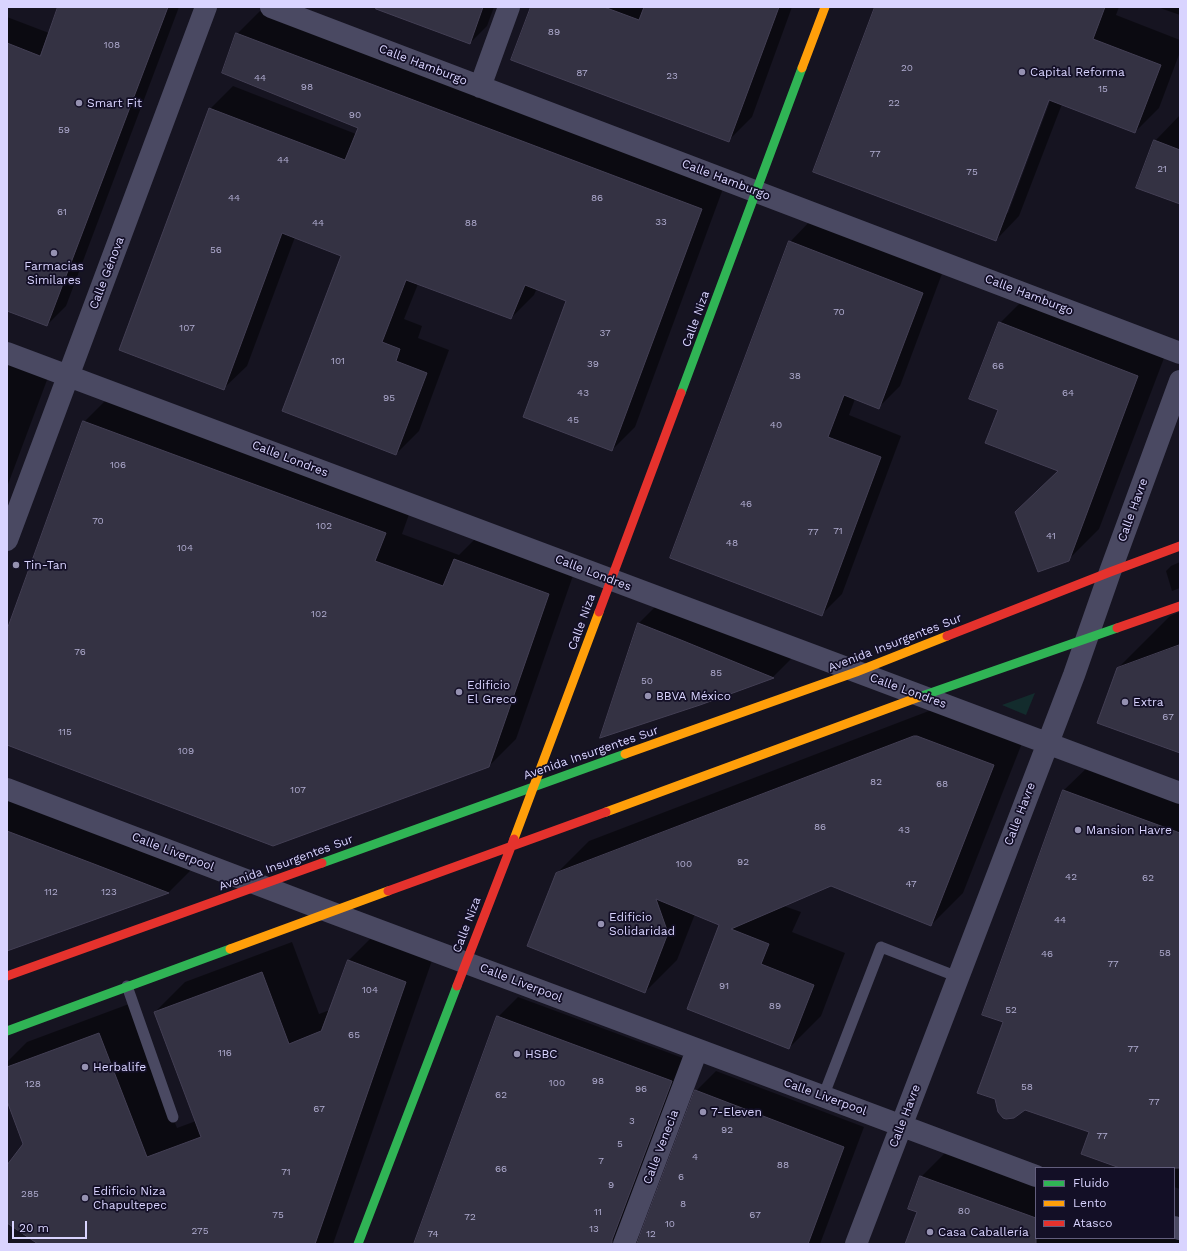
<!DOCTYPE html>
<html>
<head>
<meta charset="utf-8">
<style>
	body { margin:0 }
	#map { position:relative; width:1187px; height:1251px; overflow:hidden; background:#161421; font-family:"Work Sans",sans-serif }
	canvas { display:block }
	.frame { position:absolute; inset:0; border:8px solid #d9d4ff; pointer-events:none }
	.legend { position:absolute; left:1035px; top:1167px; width:140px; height:72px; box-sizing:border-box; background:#130f26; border:1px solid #625e7d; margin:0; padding:5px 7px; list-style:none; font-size:12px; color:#d9d4ff }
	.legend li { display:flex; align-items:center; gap:8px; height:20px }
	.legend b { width:20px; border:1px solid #625e7d }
	.scale { position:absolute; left:12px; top:1221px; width:75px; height:18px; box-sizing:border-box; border:2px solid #d9d4ff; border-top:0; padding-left:5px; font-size:12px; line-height:14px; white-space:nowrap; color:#d9d4ff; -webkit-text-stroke:3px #130f26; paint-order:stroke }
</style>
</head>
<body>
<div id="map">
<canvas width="1187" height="1251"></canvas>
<div class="frame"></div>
<ul class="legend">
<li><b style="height:5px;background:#30b455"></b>Fluido</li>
<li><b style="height:5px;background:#ff9f0a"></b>Lento</li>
<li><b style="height:5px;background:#e5322d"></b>Atasco</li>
</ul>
<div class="scale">20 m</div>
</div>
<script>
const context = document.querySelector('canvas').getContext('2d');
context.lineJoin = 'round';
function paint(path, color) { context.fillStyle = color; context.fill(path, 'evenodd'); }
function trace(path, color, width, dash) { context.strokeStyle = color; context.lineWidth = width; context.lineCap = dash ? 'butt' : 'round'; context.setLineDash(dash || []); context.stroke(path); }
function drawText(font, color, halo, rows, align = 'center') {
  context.font = font + ' "Work Sans",sans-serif'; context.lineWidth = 3.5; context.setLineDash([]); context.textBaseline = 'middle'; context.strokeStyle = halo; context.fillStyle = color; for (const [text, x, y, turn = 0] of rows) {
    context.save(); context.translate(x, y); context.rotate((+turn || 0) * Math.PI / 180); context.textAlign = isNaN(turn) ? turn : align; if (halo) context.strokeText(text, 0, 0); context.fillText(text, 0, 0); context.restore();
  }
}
paint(new Path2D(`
	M1035,693l-9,22 -24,-10z`), '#132c2d');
paint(new Path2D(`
	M59,7h120l-113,299 -19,19 -40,-15v-293l42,16z
	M375,7h119l-7,19 -17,17z
	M532,7h260l-40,110 -23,23z
	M876,7h243l-3,8 64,25v12l-21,56 -24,24 -73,-28 -43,112 -23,24zM1050,95l2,1 -44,117h-2z
	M1161,7h19v8l-20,-7z
	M260,11l464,175 -89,241 -23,23 -45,-150 -30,-12 -3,7 -23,23 -93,-34 -14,35 18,7 -4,12 31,12 -30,81 -23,23 -54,-199 -47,-18 -48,129 -23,22 -14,-279 23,-23 123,48 3,-6 -122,-94z
	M1180,115v88l-25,-62z
	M811,220l132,51 -43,115 -21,21 -24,-8 -6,16 52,21 -59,158 -21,21 -31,-373z
	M1031,292l138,53 -70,184 -31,31 -9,-90 -60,-61 1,-86z
	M7,347l46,17 -46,123z
	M111,395l301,111 -10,28 57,21 23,-23 94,35 -60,172 -27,27 -482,-22v-111l77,-211z
	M1180,562v26l-8,3 -6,-20 5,-5z
	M666,596l134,54 -27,27 -74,27 -98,33 38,-114z
	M1180,612v139l-63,-82 53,-53z
	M947,704l79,29 -63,160 -32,32 -100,-40 -47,21 17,6 -9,20 53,21 -24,63 -32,32 -69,-124 -25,-10 -18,46 -32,32 -88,-119 32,-32z
	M1092,763l88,33v393l-6,-2v-19h-51l-33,-36 -86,-111 -20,-7 80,-224z
	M7,798l185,71 -23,23 -162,57z
	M379,930l56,22 -102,292h-294l-32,-22v-55l17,-23 -17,-46v-36l20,-20 102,-38 48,124 19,-7 -41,-109 30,-30 107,-40 27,72 11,-4 19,-50z
	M518,997l173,64 -57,170 7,5 55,-145 20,-20 148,56 -44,117h-405l83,-227z
	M950,1148l86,32v58h138l6,-6v12h-274l12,-32 3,-35z`), '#0007');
const building = new Path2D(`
	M58,7h110l-121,319 -40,-15v-268l33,13z
	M376,7h107l-13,37 -94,-35z
	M531,7h73l35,13 5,-13h135l-50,135 -218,-82z
	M875,7h230l-12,32 68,26 -26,68 -86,-33 -53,141 -183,-69z
	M236,33l466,176 -90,242 -89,-34 43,-116 -41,-16 -14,34 -105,-39 -24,62 18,7 -4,12 31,12 -31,82 -114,-44 59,-155 -59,-23 -58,157 -105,-40 90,-242 136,52 13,-32 -136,-55z
	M1154,140l26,10v54l-44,-16z
	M789,241l134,52 -44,116 -35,-14 -16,42 53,20 -59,159 -152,-58z
	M999,322l139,54 -69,185 -31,11 -23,-60 43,-41 -73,-28 13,-33 -29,-11z
	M83,421l303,112 -11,28 68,25 11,-27 95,35 -60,173 -216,79 -266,-101v-115z
	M638,623l43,17 93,38 -74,27 -100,33z
	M1180,645v108l-83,-30 20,-55z
	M914,736h3l77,29 -63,161 -100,-40 -100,43 38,15 -8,20 53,21 -25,64 -102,-40 32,-84 -63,-26 12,34 -23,60 -118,-47 29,-73z
	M1063,790l117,43v335h-60l-39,-14 8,-22 -64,-22 -11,8 -8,1 -3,-1 -5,-6 -3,-13 -18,-6 26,-71 -21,-7z
	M7,831l87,33 75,29 -162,58z
	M348,960l58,22 -91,262h-277l-31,-21v-58l16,-21 -16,-43v-34l92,-34 48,124 54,-20 -47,-125 108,-40 27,72 32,-13z
	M497,1016l175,65 -60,159v4h-198z
	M695,1090l149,57 -36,97h-171z
	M920,1176l116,42v26h-131l12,-32 -9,-3z`);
paint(building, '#343243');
trace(building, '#433f54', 1);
trace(new Path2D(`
	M127,986l46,131
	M823,1097l58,-150 77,30`), '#4a4962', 11);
trace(new Path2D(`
	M271,7l909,346
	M480,87l29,-80
	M7,353l1173,440
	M7,540l199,-533
	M7,789l323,123 706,264
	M1174,1227l6,2
	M624,1244l73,-194
	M856,1244l218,-569 36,-103 70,-191`), '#4a4962', 22);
trace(new Path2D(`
	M681,393l121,-325
	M919,697l198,-69
	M322,863l303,-109
	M7,1031l223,-82
	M358,1244l99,-258`), '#30b455', 9);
trace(new Path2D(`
	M802,68l23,-61
	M625,754l231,-82 91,-36
	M606,812l313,-115
	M514,839l85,-227
	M230,949l158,-58`), '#ff9f0a', 9);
trace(new Path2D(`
	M599,612l82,-219
	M1117,628l63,-22
	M947,636l163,-64 70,-26
	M388,891l218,-79
	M7,976l315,-113
	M457,986l57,-147`), '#e5322d', 9);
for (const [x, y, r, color] of [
	[1022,72,4,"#9591b1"],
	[79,103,4,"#9591b1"],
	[54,253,4,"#9591b1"],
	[16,565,4,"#9591b1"],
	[459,692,4,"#9591b1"],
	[648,696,4,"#9591b1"],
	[1125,702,4,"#9591b1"],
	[1078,830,4,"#9591b1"],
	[601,924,4,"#9591b1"],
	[517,1054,4,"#9591b1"],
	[85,1067,4,"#9591b1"],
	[703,1112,4,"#9591b1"],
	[85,1198,4,"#9591b1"],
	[930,1232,4,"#9591b1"]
]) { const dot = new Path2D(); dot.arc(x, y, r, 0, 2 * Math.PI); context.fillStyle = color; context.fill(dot); trace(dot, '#130f26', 1.5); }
drawText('10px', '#b0acd0', null, [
	["89",554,32],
	["108",112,45],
	["20",907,68],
	["87",582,73],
	["23",672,76],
	["44",260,78],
	["98",307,87],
	["15",1103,89],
	["22",894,103],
	["90",355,115],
	["59",64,130],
	["77",875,154],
	["44",283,160],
	["21",1162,169],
	["75",972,172],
	["44",234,198],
	["86",597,198],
	["61",62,212],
	["33",661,222],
	["44",318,223],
	["88",471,223],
	["56",216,250],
	["70",839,312],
	["107",187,328],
	["37",605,333],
	["101",338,361],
	["39",593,364],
	["66",998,366],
	["38",795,376],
	["43",583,393],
	["64",1068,393],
	["95",389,398],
	["45",573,420],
	["40",776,425],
	["106",118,465],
	["46",746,504],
	["70",98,521],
	["102",324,526],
	["71",838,531],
	["77",813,532],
	["41",1051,536],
	["48",732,543],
	["104",185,548],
	["102",319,614],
	["76",80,652],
	["85",716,673],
	["50",647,681],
	["67",1168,717],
	["115",65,732],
	["109",186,751],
	["82",876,782],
	["68",942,784],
	["107",298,790],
	["86",820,827],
	["43",904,830],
	["92",743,862],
	["100",684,864],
	["42",1071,877],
	["62",1148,878],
	["47",911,884],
	["112",51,892],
	["123",109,892],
	["44",1060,920],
	["58",1165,953],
	["46",1047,954],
	["77",1113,964],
	["91",724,986],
	["104",370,990],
	["89",775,1006],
	["52",1011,1010],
	["65",354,1035],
	["77",1133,1049],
	["116",225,1053],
	["98",598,1081],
	["100",557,1083],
	["128",33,1084],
	["58",1027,1087],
	["96",641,1089],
	["62",501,1095],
	["77",1154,1102],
	["67",319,1109],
	["3",632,1121],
	["92",727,1130],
	["77",1102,1136],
	["5",620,1144],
	["4",695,1157],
	["7",601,1161],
	["88",783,1165],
	["66",501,1169],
	["71",286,1172],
	["6",681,1177],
	["9",611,1185],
	["285",30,1194],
	["8",683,1204],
	["80",964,1211],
	["11",598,1212],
	["75",278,1215],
	["67",755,1215],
	["72",470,1217],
	["10",670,1224],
	["13",594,1229],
	["275",200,1231],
	["74",433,1234],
	["12",651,1234]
]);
drawText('12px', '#d9d4ff', '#130f26', [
	["Calle Hamburgo",423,65,21],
	["Calle Hamburgo",726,180,21],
	["Calle Génova",107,273,-69],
	["Calle Hamburgo",1029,295,21],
	["Calle Niza",696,319,-70],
	["Calle Londres",290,459,21],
	["Calle Havre",1133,510,-70],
	["Calle Londres",593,573,21],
	["Calle Niza",582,622,-70],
	["Avenida Insurgentes Sur",895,643,-21],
	["Calle Londres",908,691,20],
	["Avenida Insurgentes Sur",591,753,-19],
	["Calle Havre",1020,814,-69],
	["Calle Liverpool",173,852,21],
	["Avenida Insurgentes Sur",286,863,-20],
	["Calle Niza",467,925,-69],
	["Calle Liverpool",521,983,21],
	["Calle Liverpool",825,1097,20],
	["Calle Havre",905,1116,-69],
	["Calle Venecia",661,1147,-69]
]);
drawText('12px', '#d9d4ff', '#130f26', [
	["Capital Reforma",1030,72],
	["Smart Fit",87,103],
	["Farmacias",54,266,"center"],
	["Similares",54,280,"center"],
	["Tin-Tan",24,565],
	["Edificio",467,685],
	["El Greco",467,699],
	["BBVA México",656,696],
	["Extra",1133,702],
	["Mansion Havre",1086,830],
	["Edificio",609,917],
	["Solidaridad",609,931],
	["HSBC",525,1054],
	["Herbalife",93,1067],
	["7-Eleven",711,1112],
	["Edificio Niza",93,1191],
	["Chapultepec",93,1205],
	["Casa Caballería",938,1232]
], 'left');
</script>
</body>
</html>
